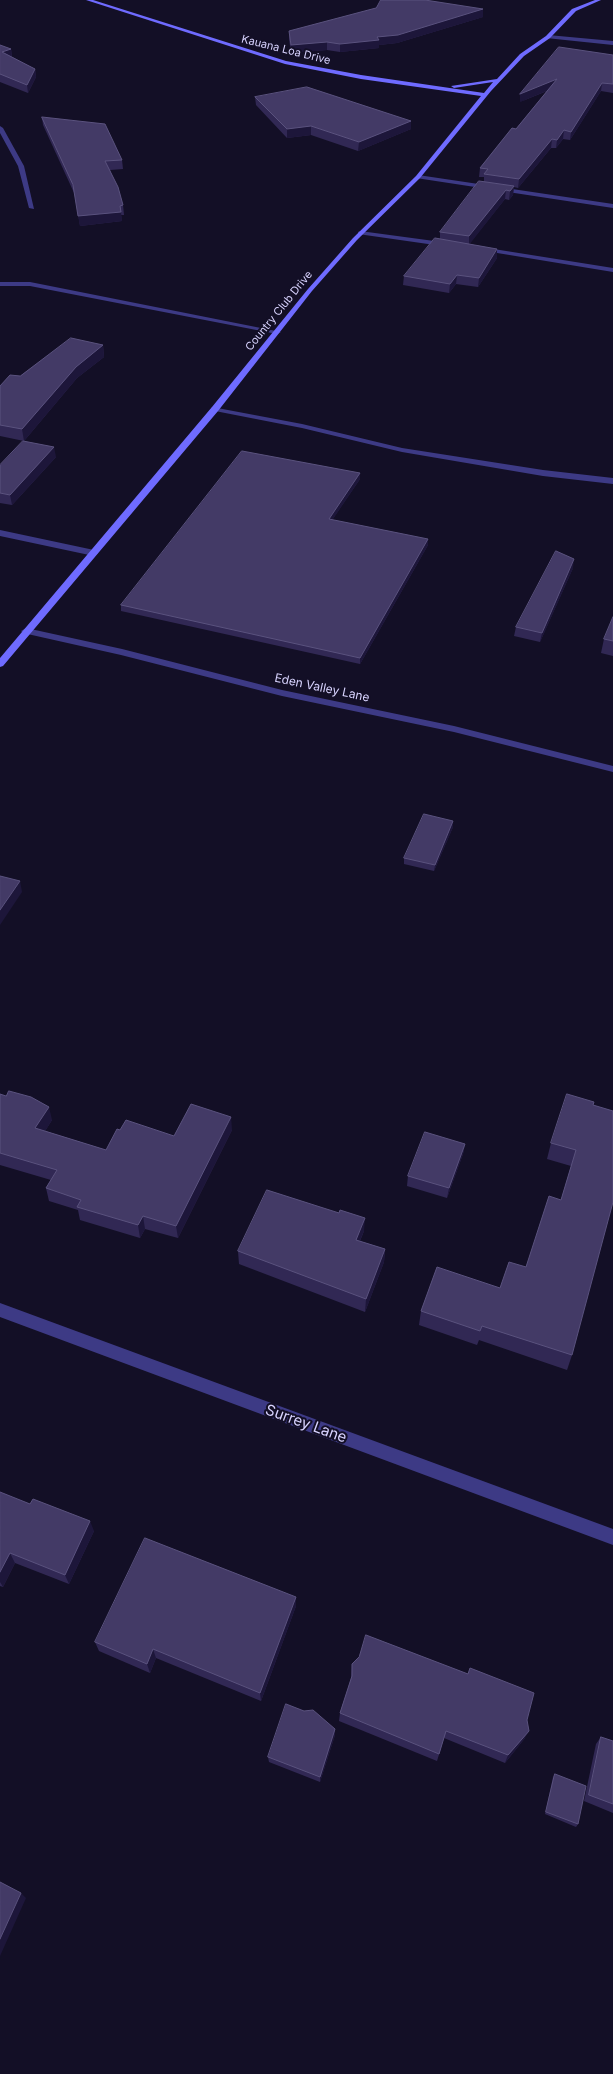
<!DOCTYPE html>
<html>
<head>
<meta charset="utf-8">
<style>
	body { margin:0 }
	canvas { display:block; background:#130f26 }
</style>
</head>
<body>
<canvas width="613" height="2074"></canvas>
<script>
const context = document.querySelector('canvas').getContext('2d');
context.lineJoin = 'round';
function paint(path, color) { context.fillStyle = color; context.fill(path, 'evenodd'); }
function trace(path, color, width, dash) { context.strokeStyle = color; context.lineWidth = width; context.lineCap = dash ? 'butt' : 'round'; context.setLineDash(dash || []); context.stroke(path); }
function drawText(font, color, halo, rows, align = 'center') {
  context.font = font + ' Inter,sans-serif'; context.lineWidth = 4; context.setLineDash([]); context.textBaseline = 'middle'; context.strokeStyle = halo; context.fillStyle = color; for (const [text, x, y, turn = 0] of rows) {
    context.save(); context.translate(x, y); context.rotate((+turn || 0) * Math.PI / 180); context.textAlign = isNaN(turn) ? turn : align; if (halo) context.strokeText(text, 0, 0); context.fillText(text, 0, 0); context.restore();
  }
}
paint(new Path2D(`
	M360,231l89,12 3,2 -3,2 -91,-13v-2z
	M481,247l132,21v4l-134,-22v-2z
	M0,282h30l251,50 -4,2 -247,-48h-30z`), '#3d3a85');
paint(new Path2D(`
	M548,35l65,6v4l-67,-7z
	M0,126l3,2 21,38 10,43 -5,-1 -11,-42 -18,-33z
	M418,175l195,29v4l-197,-30z
	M212,407l90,17 100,24 141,22 70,8v6l-70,-8 -141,-24 -100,-24 -87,-17 -4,-2z
	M0,530l94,20 4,3 -4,3 -94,-20z
	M26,628l96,21 160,41 172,36 159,40v6l-159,-40 -172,-36 -161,-41 -98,-22 -2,-2z
	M0,1303l613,226v16l-613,-228z`), '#3d3a85');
paint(new Path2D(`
	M86,0h7l193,61 75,14 123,18 9,-11 -39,6 -3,-2 46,-7 23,-25 26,-18 26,-27 23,-9h6l-25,11 -26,27 -26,18 -33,35 -71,87 -63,62 -45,51 -94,120 -215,255 -3,1v-9l212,-251 96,-118 45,-51 63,-62 65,-80 -120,-17 -76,-15z`), '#6f6bff');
paint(new Path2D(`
	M483,17l-86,26 -18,2v3l-39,4 -13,-2 -36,3 -2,-14v-8z
	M0,45l11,4 1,8 23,12 1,8 -8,16 -28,-11z
	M613,55v38l-12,-2 -31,49 -7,-1 -7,9h-5l-33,40 -4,-1 -1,8 -4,5 -4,-1 -36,45 28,5v9l-19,29 -22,-3 -7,9 -46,-8 1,-9 36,-37v-7l44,-51v-4h-5l1,-9 36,-39 31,-38 -27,11z
	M255,97l156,24v8l-53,22 -47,-16 -24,3 -31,-33z
	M42,117l80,43 1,9 -13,1 13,35 1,10h-3l1,6 -42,5 -5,-31 -32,-70z
	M103,345l1,12 -27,21 -53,63 -24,-5v-50l20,-10z
	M56,457l-44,48 -12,-2v-38z
	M360,473v6l-28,41 96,25 -68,119 -239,-53v-6z
	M573,568l-33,74 -26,-6 2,-9z
	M613,617v39l-12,-3 3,-14z
	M453,821v6l-19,44 -30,-7v-6z
	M0,1094l52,26 -7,11 61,19 68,-14 58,-6 -54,108 -33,-9 -5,9 -60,-18 -2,-10 -29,-9 -3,-13 5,-8 -51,-15z
	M593,1105l-21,250 -5,15 -88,-30 -2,5 -58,-20 2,-14 79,-23 26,-21 35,-67 10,-34 -24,-7 4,-16z
	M465,1144l-2,10 -16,44 -40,-12 1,-10z
	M364,1231l-4,10 25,8 -1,13 -19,50 -126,-48 -1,-13z
	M0,1492l94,39 -25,53 -54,-21 -12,24 -3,-1z
	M296,1597v9l-35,95 -105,-43 -6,15 -51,-22 -4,-9z
	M352,1664l175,56 -2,18 -20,25 -61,-25 -7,23 -98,-40 1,-8 11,-35z
	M335,1729v6l-15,47 -51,-20 -1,-5z
	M601,1737l12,4v72l-29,-12 12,-57z
	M555,1774l23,50 -2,3 -31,-13 8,-37z`), '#312854');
paint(new Path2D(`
	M483,9v8l-86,26 -18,2v3l-39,4v-8l37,-7z
	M327,42v8l-36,3v-8z
	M11,49l1,8 -10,-5z
	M35,69l1,8 -8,16 -1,-8z
	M557,79l-1,8 -36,15v-8z
	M602,83l-1,8 -31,49 1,-8z
	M411,121v8l-53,22 1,-9z
	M311,126v9l-24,3v-9z
	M564,130l-1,9 -7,9 1,-8z
	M552,139l-1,9 -33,40 1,-9z
	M514,186l-1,9 -4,5 1,-9z
	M506,190l-1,9 -36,46v-9z
	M121,212l1,9 -42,5 -2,-10z
	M497,249v9l-19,29 1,-9z
	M457,275l-1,9 -7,9 1,-9z
	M103,345l1,12 -27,21 -53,63 -2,-12 54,-62z
	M54,447l2,10 -44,48 -2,-10z
	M360,473v6l-31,46v-6z
	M428,539v6l-68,119v-6z
	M574,559l-1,9 -33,74 2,-9z
	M453,821v6l-19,44 1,-6z
	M20,881l2,11 -22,33v-15z
	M49,1107l3,13 -13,21 -4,-13z
	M231,1117l1,13 -54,108 -2,-12z
	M465,1144l-2,10 -16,44 2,-10z
	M143,1216l2,13 -5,9 -2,-13z
	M365,1218l-1,13 -9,21 1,-12z
	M385,1249l-1,13 -19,50 1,-13z
	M90,1521l4,10 -25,53 -4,-9z
	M10,1553l5,10 -12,24 -3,-5v-10z
	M296,1597v9l-35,95 -1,-8z
	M153,1649l3,9 -6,15 -3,-9z
	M335,1729v6l-15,47v-5z
	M529,1731l-4,7 -20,25 3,-8z
	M21,1893l5,5 -26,58v-17z`), '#1d163a');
const building = new Path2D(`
	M381,0h44l58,9 -85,26 -21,2 2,3 -39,4 -13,-2 -36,3 -2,-14 87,-23z
	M0,45l11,4 -9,3 33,17 -8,16 -27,-11z
	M559,47l54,8v29l-11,-1 -31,49 -7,-2 -7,10 -5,-1 -33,40 -35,-5 4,-5 -8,-1 32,-40 4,1 41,-50 -37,15z
	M307,87l104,34 -52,21 -48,-16 -24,3 -32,-32z
	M42,117l63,7 17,36 -17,1 13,26 5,18 -3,1 1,6 -43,4 -5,-31z
	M479,181l35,5 -4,5 -4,-1 -37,46 -29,-4z
	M435,238l62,11 -18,29 -22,-3 -7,9 -46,-8z
	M71,338l32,7 -27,22 -54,62 -22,-4v-39l10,-11 10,1z
	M23,441l31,6 -44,48 -10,-2v-28z
	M242,451l118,22 -31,46 99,20 -68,119 -239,-53z
	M556,551l18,8 -32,74 -26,-6z
	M613,617v24l-9,-2z
	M424,814l29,7 -18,44 -31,-7z
	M0,876l20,5 -20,29z
	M9,1091l22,6 18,10 -14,21 71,22 11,-21 3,1 6,-10 48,16 17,-32 40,13 -55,109 -33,-10 -5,9 -61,-18 4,-7 -35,-12 11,-18 -57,-17v-59l6,2z
	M567,1094l27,8 -1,3 20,6v91l-41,153 -90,-29 -2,5 -59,-20 16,-44 63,21 9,-26 17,5 23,-71 12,4 15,-50 -25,-7z
	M425,1132l40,12 -16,44 -41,-12z
	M267,1190l72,23 1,-3 25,8 -9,22 29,9 -19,50 -128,-48z
	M0,1492l30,12 3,-5 57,22 -25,54 -55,-22 -10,19z
	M145,1538l151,59 -36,96 -107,-44 -6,15 -52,-22z
	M366,1635l102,39 2,-6 64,25 -7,27 2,11 -21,24 -62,-24 -7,23 -99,-41 12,-37v-12l7,-7z
	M286,1704l18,7 9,-1 22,19 -15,48 -52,-20z
	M601,1737l12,4v63l-24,-9z
	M555,1774l31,12 -8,38 -32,-12z
	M0,1882l21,11 -21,46z`);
paint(building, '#433a66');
trace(building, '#5a527e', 1);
drawText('11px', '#d9d4ff', '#130f26', [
	["Kauana Loa Drive",286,50,14],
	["Country Club Drive",279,311,-51]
]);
drawText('12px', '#d9d4ff', '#130f26', [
	["Eden Valley Lane",322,688,12]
]);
drawText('15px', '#d9d4ff', '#130f26', [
	["Surrey Lane",306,1424,20]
]);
</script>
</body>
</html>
